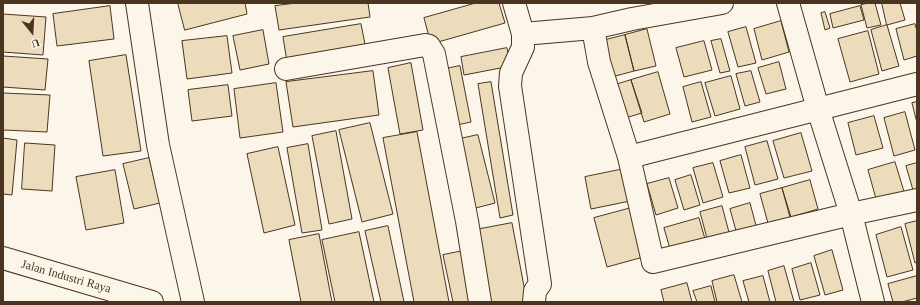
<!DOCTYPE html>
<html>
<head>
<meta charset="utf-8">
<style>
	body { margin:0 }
	#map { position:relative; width:920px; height:305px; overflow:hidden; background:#fbf6e9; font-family:"Times New Roman",serif }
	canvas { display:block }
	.frame { position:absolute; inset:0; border:4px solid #4a3520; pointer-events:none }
	.north { position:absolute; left:12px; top:12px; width:40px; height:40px; -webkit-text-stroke:3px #fbf6e9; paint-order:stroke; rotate:162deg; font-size:11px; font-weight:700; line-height:16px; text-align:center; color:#4a3520 }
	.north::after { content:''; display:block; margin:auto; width:14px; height:18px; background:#4a3520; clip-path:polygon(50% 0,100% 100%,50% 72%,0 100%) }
</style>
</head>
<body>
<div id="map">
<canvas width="920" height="305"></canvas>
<div class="frame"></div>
<div class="north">U</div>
</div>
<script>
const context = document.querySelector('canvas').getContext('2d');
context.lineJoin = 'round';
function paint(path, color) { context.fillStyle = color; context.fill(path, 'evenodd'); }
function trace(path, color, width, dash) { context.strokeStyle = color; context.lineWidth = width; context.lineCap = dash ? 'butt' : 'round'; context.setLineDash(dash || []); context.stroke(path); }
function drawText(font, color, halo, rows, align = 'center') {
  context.font = font + ' "Times New Roman",serif'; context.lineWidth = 3; context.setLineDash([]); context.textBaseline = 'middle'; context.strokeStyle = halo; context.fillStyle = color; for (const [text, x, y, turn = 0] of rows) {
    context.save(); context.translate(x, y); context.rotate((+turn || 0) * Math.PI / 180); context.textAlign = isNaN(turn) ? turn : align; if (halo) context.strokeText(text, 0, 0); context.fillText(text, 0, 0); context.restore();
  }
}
const building = new Path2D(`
	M178,3h67l2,11 -62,16z
	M297,3h71l2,14 -91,13 -4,-24z
	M476,3h23l6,20 -74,21 -7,-26z
	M869,3h6l6,22 -14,3 -6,-23z
	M882,3h18l5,17 -18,5z
	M110,6l4,33 -57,7 -4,-32z
	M860,6l4,14 -31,8 -3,-14z
	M825,12l5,16 -5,2 -4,-17z
	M3,14l43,3 -3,38 -40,-3z
	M781,21l8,31 -27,8 -8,-31z
	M361,24l5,25 -79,13 -4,-25z
	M915,24l2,7v25l-13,4 -8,-31z
	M887,25l12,41 -17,5 -11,-41z
	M746,27l10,36 -18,4 -10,-35z
	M647,29l9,37 -22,5 -9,-36z
	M263,30l6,34 -29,6 -7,-34z
	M868,31l11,43 -29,8 -12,-43z
	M625,35l9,36 -26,7 -10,-36z
	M227,36l5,37 -45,6 -5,-38z
	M721,39l9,32 -10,2 -9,-32z
	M704,41l8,29 -28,7 -8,-29z
	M507,48l4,18 -47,9 -3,-18z
	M126,55l15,96 -38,5 -14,-95z
	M3,56l45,3 -3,31 -42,-3z
	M779,62l7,27 -20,5 -8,-26z
	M411,63l12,67 -23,4 -12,-66z
	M460,66l11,56 -19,4 -12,-56z
	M373,71l6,44 -86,12 -7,-45z
	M751,71l9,31 -15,4 -9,-32z
	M658,72l12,42 -26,8 -13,-42z
	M731,76l9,33 -25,7 -10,-33z
	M631,80l11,33 -20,6 -10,-33z
	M491,82l22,133 -13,3 -22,-134z
	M701,82l10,35 -19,5 -9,-35z
	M276,83l7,49 -43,6 -6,-49z
	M228,85l4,31 -40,5 -4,-31z
	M3,93l47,2 -3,37 -44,-2z
	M917,102v21l-5,-20z
	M905,112l10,38 -21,6 -10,-38z
	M874,116l9,32 -27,7 -8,-32z
	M370,123l23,91 -31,8 -23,-92z
	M336,131l16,88 -23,5 -17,-88z
	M417,132l32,170h-35l-31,-164z
	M801,133l11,38 -28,7 -11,-37z
	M478,135l17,68 -23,6 -17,-69z
	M3,138l14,2 -5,55 -9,-1z
	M767,141l11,38 -23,6 -10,-38z
	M25,143l30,2 -3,46 -30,-2z
	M308,144l14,86 -20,3 -15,-85z
	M278,147l17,78 -31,8 -17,-79z
	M741,155l9,33 -21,5 -9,-32z
	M149,158l11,45 -26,6 -11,-45z
	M895,162l11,36 -28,8 -10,-36z
	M713,163l10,34 -20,6 -10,-35z
	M917,163v33l-2,1 -9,-31z
	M629,168l6,32 -44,9 -6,-32z
	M115,170l9,53 -38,7 -10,-53z
	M691,175l9,30 -16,5 -9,-30z
	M669,178l9,30 -22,7 -9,-31z
	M810,180l8,29 -27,8 -9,-29z
	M782,188l9,33 -22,6 -9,-33z
	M750,203l8,30 -20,5 -8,-29z
	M722,206l8,30 -22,6 -8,-30z
	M635,207l12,49 -40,11 -13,-49z
	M699,218l8,28 -35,10 -8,-28z
	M917,221v41l-2,1 -10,-39z
	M512,223l15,79h-38l-14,-72z
	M388,226l16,76h-23l-16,-71z
	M901,227l12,43 -26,7 -11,-42z
	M359,232l15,70h-39l-13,-62z
	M319,234l13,68h-31l-12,-62z
	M832,250l11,40 -18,5 -11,-39z
	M463,251l12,51h-22l-10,-47z
	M811,263l9,32 -20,5 -8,-31z
	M784,266l10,36h-18l-8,-31z
	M734,275l8,27h-25l-5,-21z
	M763,276l7,26h-21l-6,-21z
	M917,276v22l-15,4h-9l-5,-18z
	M687,283l5,19h-28l-3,-12z
	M711,286l4,16h-18l-4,-11z`);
paint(building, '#ecdcbc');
trace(building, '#4a3520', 1);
const street = new Path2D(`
	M514,3l9,31v13l-12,26 -1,13 30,198 -5,7 -1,11
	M722,3l-90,16 -39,9 6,34 30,95 24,105 198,-48 66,-14
	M788,3l30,106 33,105 22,88
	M523,34l70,-6
	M286,69l139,-24 4,1 5,8 33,167 13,81
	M629,157l288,-73`);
const secondary = new Path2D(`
	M137,3l21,142 35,157
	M3,258l149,44`);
trace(street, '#4a3520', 24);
trace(secondary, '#4a3520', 24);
trace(street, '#fbf6e9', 22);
trace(secondary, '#fbf6e9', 22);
drawText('12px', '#4a3520', '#fbf6e9', [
	["Jalan Industri Raya",66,277,16]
]);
</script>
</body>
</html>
